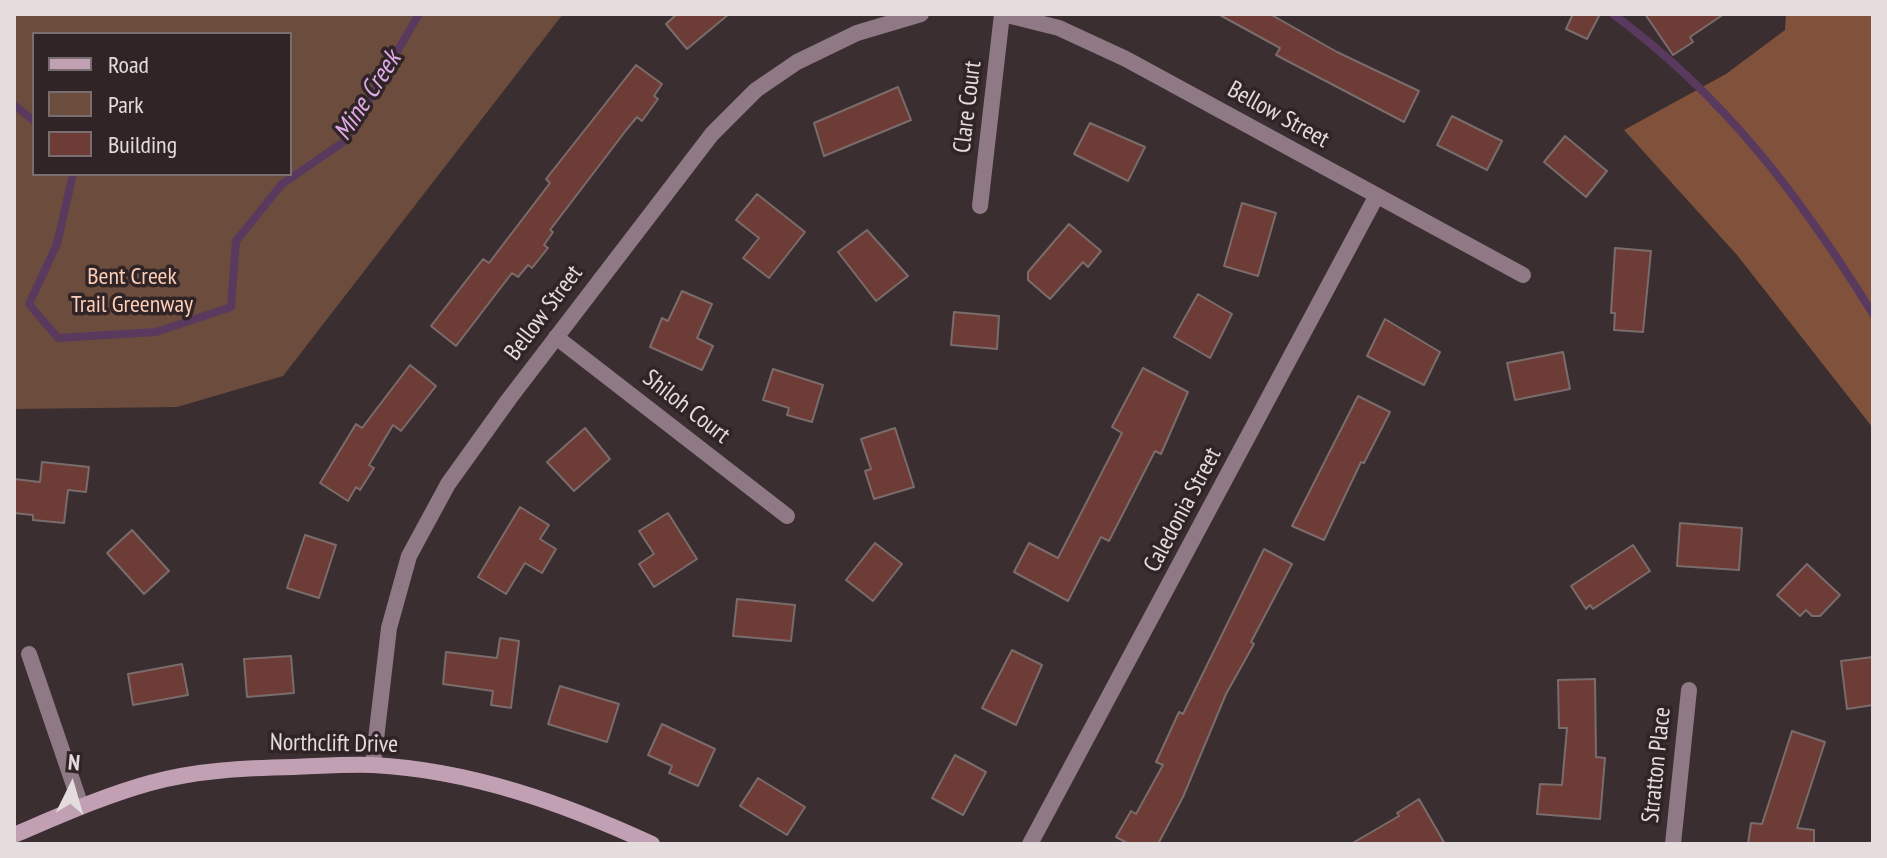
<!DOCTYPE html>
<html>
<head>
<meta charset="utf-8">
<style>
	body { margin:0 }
	#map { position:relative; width:1887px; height:858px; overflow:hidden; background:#3a2e31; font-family:"PT Sans Narrow",sans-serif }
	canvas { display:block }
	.frame { position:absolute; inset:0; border:16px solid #e4dcdd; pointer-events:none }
	.legend { position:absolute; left:32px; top:32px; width:260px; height:144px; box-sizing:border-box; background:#302427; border:2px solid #786e70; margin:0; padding:10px 14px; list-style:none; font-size:24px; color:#e4dcdd }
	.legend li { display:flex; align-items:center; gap:16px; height:40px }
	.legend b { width:40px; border:2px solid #786e70 }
	.north { position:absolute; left:32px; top:746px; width:80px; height:80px; -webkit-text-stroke:6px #302427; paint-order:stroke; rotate:5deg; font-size:22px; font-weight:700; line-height:32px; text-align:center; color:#e4dcdd }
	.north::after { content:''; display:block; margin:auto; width:28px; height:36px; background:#e4dcdd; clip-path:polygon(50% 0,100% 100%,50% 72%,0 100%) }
</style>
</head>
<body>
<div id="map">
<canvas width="1887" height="858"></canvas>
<div class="frame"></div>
<ul class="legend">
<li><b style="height:10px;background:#c2a0b4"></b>Road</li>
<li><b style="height:22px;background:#6c4d3d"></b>Park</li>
<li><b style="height:22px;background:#6e3c37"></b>Building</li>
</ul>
<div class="north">N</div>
</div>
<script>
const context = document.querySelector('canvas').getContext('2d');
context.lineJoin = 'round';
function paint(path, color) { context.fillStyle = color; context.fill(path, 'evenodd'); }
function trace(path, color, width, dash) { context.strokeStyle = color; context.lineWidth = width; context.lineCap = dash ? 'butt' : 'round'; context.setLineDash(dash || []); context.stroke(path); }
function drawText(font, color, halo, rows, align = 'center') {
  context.font = font + ' "PT Sans Narrow",sans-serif'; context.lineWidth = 7; context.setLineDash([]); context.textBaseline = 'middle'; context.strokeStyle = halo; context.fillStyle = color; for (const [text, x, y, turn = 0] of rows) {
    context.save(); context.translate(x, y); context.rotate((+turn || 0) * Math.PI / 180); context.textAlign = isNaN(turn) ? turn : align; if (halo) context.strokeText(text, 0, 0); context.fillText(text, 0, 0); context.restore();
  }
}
paint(new Path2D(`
	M14,14h549l-280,362 -106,31 -163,2zM34,34h256v140h-256z`), '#6c4d3d');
paint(new Path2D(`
	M1786,14h87v414l-136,-173 -113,-125 102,-56 59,-44z`), '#80523b');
trace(new Path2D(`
	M1613,14c112,83 187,182 260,300
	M14,105l20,16
	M73,174l-16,70 -28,60 29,34 98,-6 75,-25 5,-66 46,-57 63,-43 74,-127`), '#593a5e', 8);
const building = new Path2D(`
	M677,14h52l-42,35 -21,-25z
	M1218,14h52l67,38 82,39 -15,31 -128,-67 4,-7z
	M1573,14h27l-13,25 -21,-10z
	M1645,14h79l-34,23 3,5 -20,13z
	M636,65l26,19 -8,12 4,3 -16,22 -5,-4 -10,12 -77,101 3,2 -9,13 4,3 -16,20 -4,-3 -10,12 -6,-4 -56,73 -25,-20 52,-67 6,4 61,-80 -4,-4z
	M898,87l13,33 -87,36 -10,-33z
	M1452,116l50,25 -15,29 -50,-25z
	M1090,123l55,24 -17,34 -54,-27z
	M1565,136l42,35 -21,26 -42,-35z
	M757,194l48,38 -36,46 -26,-20 16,-20 -23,-18z
	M1242,203l34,10 -18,63 -34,-10z
	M1069,224l32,27 -13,16 -5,-5 -33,37 -22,-19v-8z
	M867,230l41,46 -32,25 -38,-49z
	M1615,248l36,3 -8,81 -29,-2 1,-17h-4z
	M682,291l30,13 -15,34 16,8 -11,24 -52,-23 12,-29 6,3z
	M1198,294l34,20 -22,44 -36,-21z
	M954,312l45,4 -2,33 -46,-4z
	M1385,319l55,33 -16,33 -57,-29z
	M1563,352l7,37 -55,11 -8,-37z
	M410,365l26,21 -35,45 -8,-6 -24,40 5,3 -14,22 -4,-3 -8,14 -28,-18 36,-59 6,4z
	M1143,368l45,24 -27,62 -6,-3 -46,90 -8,-4 -33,64 -54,-29 15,-29 29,15 64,-125 -10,-6z
	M773,369l50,16 -11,37 -25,-7 2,-7 -26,-8z
	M1358,396l32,16 -26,51 -3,-1 -37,78 -32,-14z
	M585,428l25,31 -36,32 -27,-29z
	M895,428l19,59 -40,12 -9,-28 6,-2 -10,-30z
	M42,462l47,5 -3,25 -18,-2 -4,33 -31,-3v-5l-19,-2v-34l26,3z
	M520,507l29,18 -9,14 16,10 -14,24 -17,-10 -19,31 -28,-17z
	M668,513l29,46 -43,28 -15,-23 15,-10 -15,-23z
	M1680,523l62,5 -3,42 -62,-4z
	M132,530l37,41 -25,23 -37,-41z
	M305,535l31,10 -17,53 -32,-10z
	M875,543l27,21 -29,37 -27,-21z
	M1633,545l17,26 -57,38 -3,-4 -4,4 -15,-23z
	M1264,549l28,15 -41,78 3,2 -28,50 -43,103 -25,47h-29l-13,-7 15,-26 5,3 27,-49 -7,-3 23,-50 4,2z
	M1807,564l33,31 -20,21h-8l-6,-6 -6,6 -23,-21z
	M737,599l58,6 -4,36 -58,-5z
	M500,638l19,3 -8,67 -20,-3 2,-14 -50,-7 3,-32 51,6z
	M1012,650l30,15 -26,60 -34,-17z
	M291,656l3,37 -47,4 -3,-38z
	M1873,657v48l-26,4 -6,-48z
	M182,664l6,31 -55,10 -5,-31z
	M1595,679l1,78 9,1 -5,61 -63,-5 3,-30 22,1 5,-57h-8l-1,-48z
	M560,686l59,18 -12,38 -59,-18z
	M662,724l53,25 -17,37 -29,-13 3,-7 -24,-11z
	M1792,731l33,11 -28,86 17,2v14h-66l3,-21 11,1z
	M955,755l31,17 -23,43 -31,-17z
	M758,778l47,29 -18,28 -47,-29z
	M1419,799l26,45h-94l48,-28 -2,-3z`);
paint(building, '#6e3c37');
trace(building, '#7a6c6a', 2);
trace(new Path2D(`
	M1003,14l56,14 67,31 397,216
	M980,206l22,-192
	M556,337l231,179
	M29,654l52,152
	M373,765l16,-137 20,-72 39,-72 61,-85 203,-265 44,-44 41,-28 60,-29 64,-19
	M1030,844l346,-647
	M1673,844l16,-154`), '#8e7985', 16);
trace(new Path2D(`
	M14,835c45,-19 89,-39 136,-52 47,-13 96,-15 144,-16 27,-1 53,-3 79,-2 98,5 192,39 279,79`), '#c2a0b4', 16);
drawText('24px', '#e4dcdd', '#302427', [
	["Clare Court",968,107,-83],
	["Bellow Street",1278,115,29],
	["Bellow Street",544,313,-53],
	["Shiloh Court",686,407,38],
	["Caledonia Street",1183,510,-62],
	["Northclift Drive",334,744,1],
	["Stratton Place",1657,765,-84]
]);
drawText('24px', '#fcceb7', '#302427', [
	["Bent Creek",132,277],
	["Trail Greenway",132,305]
]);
drawText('italic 26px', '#dfabe8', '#302427', [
	["Mine Creek",368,96,-57]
]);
</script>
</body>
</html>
